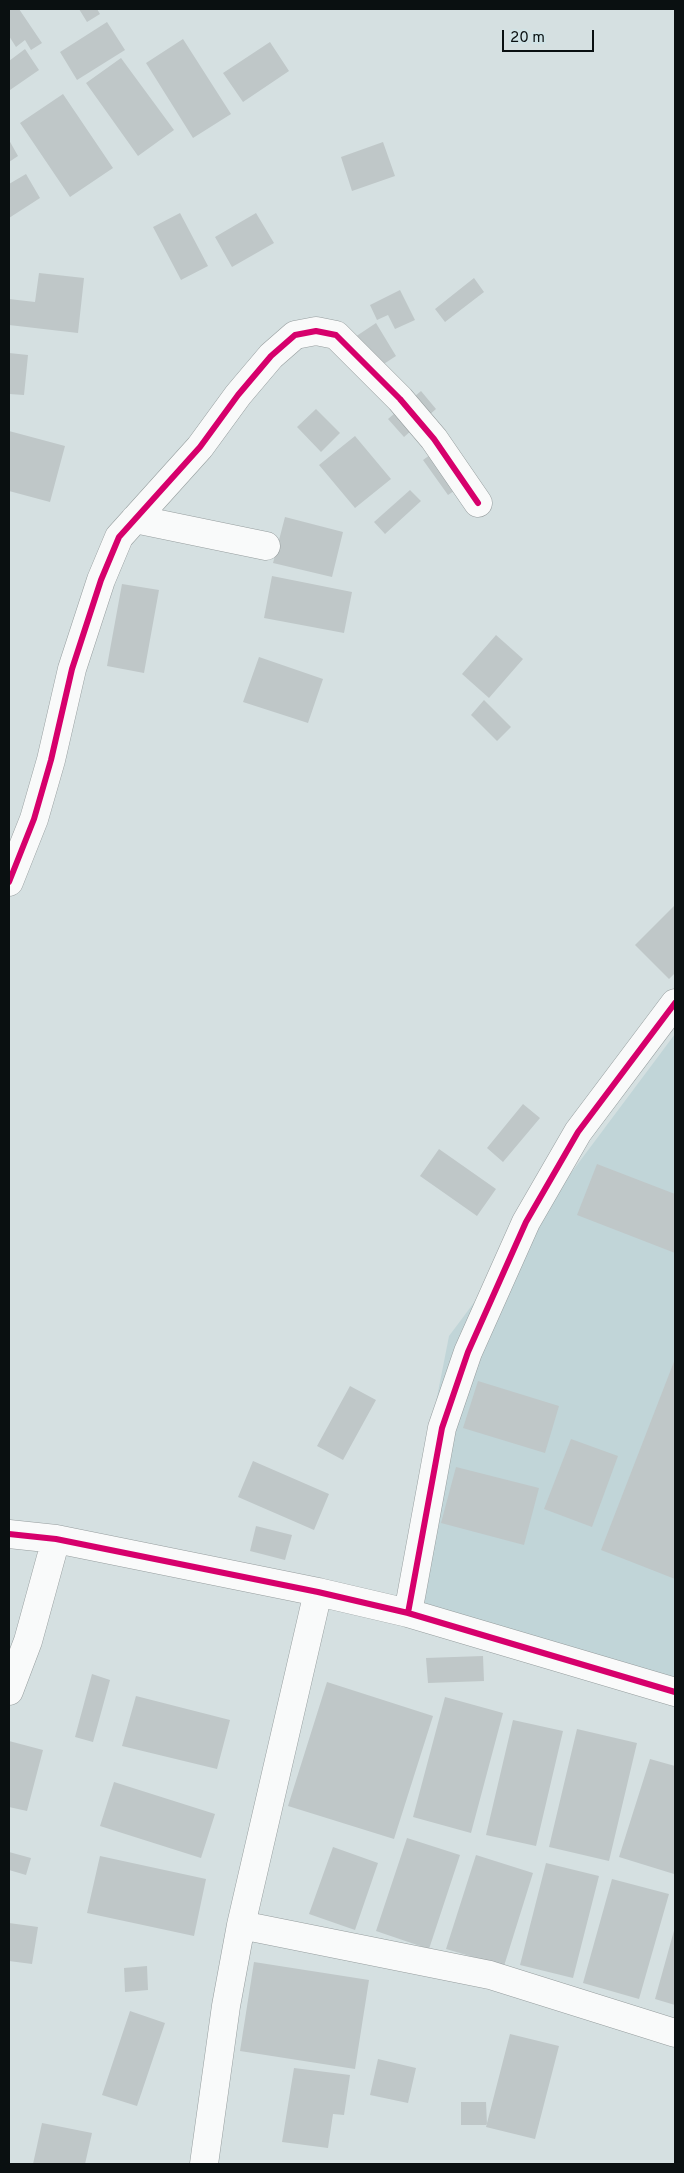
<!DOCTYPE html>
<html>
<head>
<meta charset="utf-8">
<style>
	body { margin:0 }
	#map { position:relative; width:684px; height:2173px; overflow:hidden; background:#d5e0e1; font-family:Overpass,sans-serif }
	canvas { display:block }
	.frame { position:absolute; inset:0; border:10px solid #0a1011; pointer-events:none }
	.scale { position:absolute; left:502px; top:30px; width:92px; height:22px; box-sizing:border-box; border:2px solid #0a1011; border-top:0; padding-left:6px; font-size:15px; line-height:18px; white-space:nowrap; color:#0a1011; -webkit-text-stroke:4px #d0e3e6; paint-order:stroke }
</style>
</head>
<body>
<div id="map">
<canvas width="684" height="2173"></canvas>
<div class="frame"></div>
<div class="scale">20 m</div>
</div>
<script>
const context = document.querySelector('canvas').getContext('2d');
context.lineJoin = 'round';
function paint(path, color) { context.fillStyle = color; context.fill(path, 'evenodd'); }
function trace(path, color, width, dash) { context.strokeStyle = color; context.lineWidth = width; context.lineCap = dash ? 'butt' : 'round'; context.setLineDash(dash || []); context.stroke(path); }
paint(new Path2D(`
	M675,1034v653l-279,-81 53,-270z`), '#c1d5d8');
paint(new Path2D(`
	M9,9h10l23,34 -11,7 -6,-10 -9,7 -7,-11z
	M79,9h18l3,5 -13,8z
	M107,22l18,28 -48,30 -17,-28z
	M183,39l48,75 -38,24 -47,-75z
	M270,42l19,29 -46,31 -20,-29z
	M25,49l14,21 -29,20 -1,-29z
	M121,58l53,72 -36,26 -52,-73z
	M63,94l50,74 -43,29 -50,-74z
	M9,140l9,16 -9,6z
	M383,142l12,34 -43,15 -11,-34z
	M26,174l14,24 -31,20v-34z
	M180,213l28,53 -27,14 -28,-53z
	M256,213l18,30 -42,24 -17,-30z
	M39,273l45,5 -6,55 -69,-8v-26l26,3z
	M474,278l10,14 -39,30 -10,-13z
	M400,290l15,30 -20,9 -7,-14 -11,5 -7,-15z
	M376,323l20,33 -20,13 -21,-32z
	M9,353l19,2 -4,40 -15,-1z
	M421,391l15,18 -32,28 -16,-18z
	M316,409l24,24 -19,19 -24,-25z
	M9,431l56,15 -15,56 -41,-11z
	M355,436l36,43 -36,29 -36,-43z
	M450,441l25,36 -27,18 -25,-35z
	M410,490l11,11 -36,33 -11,-12z
	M285,517l58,15 -11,45 -59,-14z
	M272,576l80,16 -8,41 -80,-15z
	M122,584l37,6 -15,83 -37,-7z
	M496,635l27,24 -34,39 -27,-24z
	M259,657l64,22 -15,44 -65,-21z
	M484,700l27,27 -14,14 -26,-26z
	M675,905v68l-6,6 -34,-34z
	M523,1104l17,14 -37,44 -16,-14z
	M439,1149l57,40 -19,27 -57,-40z
	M597,1164l78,30v59l-98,-38z
	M675,1359v220l-74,-29z
	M478,1381l81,25 -14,47 -82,-25z
	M350,1386l26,14 -33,60 -26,-14z
	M571,1439l47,17 -26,71 -48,-18z
	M253,1461l76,33 -15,36 -76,-33z
	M456,1467l83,21 -15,57 -83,-22z
	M256,1526l36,9 -7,25 -35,-9z
	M483,1656l1,25 -56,2 -2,-25z
	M92,1674l18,6 -17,62 -18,-5z
	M327,1682l106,34 -39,123 -106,-33z
	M136,1696l94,24 -13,49 -95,-23z
	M445,1697l58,16 -32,120 -58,-16z
	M513,1720l50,11 -27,115 -50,-11z
	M577,1729l60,14 -28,118 -60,-14z
	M9,1741l34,9 -16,61 -18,-4z
	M650,1759l25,7 -1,108 -55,-17z
	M114,1782l101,32 -14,44 -101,-32z
	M407,1838l53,17 -31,94 -53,-18z
	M333,1847l45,16 -23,67 -46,-16z
	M9,1852l22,6 -5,17 -17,-5z
	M476,1855l57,18 -29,93 -58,-17z
	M100,1856l106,23 -12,57 -107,-23z
	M546,1863l53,13 -26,102 -53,-13z
	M612,1879l57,15 -30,105 -56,-16z
	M9,1923l29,4 -6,37 -23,-3z
	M675,1927v78l-20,-6z
	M254,1962l115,18 -14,89 -115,-18z
	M147,1966l1,24 -23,2 -1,-24z
	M130,2011l35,12 -28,83 -35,-11z
	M510,2034l49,12 -24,93 -49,-12z
	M378,2059l38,9 -8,35 -38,-8z
	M294,2068l56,7 -6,40 -11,-1 -5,34 -46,-6z
	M461,2102h25l1,23h-26z
	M42,2123l50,10 -7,31h-52z`), '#bfc7c8');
const minor = new Path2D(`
	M135,519l131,27
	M9,882l25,-63 17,-59 21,-91 29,-89 18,-43 81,-90 38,-52 33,-39 24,-21 21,-4 20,4 64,64 34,40 44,64
	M9,1534l47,5 262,53 90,21 267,79
	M408,1613l34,-185 26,-76 58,-130 52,-90 97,-129
	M9,1691l19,-50 28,-102
	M241,1925l249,50 185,58
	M204,2164l22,-158 15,-81 77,-333`);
trace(minor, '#969d9e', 29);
trace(minor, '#f9fafa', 28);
trace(new Path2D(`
	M9,882l25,-63 17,-59 21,-91 29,-89 18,-43 81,-90 38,-52 33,-39 24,-21 21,-4 20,4 64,64 34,40 44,64
	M9,1534l47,5 262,53 90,21 267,79
	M408,1613l34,-185 26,-76 58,-130 52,-90 97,-129`), '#d6006c', 6);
</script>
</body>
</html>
